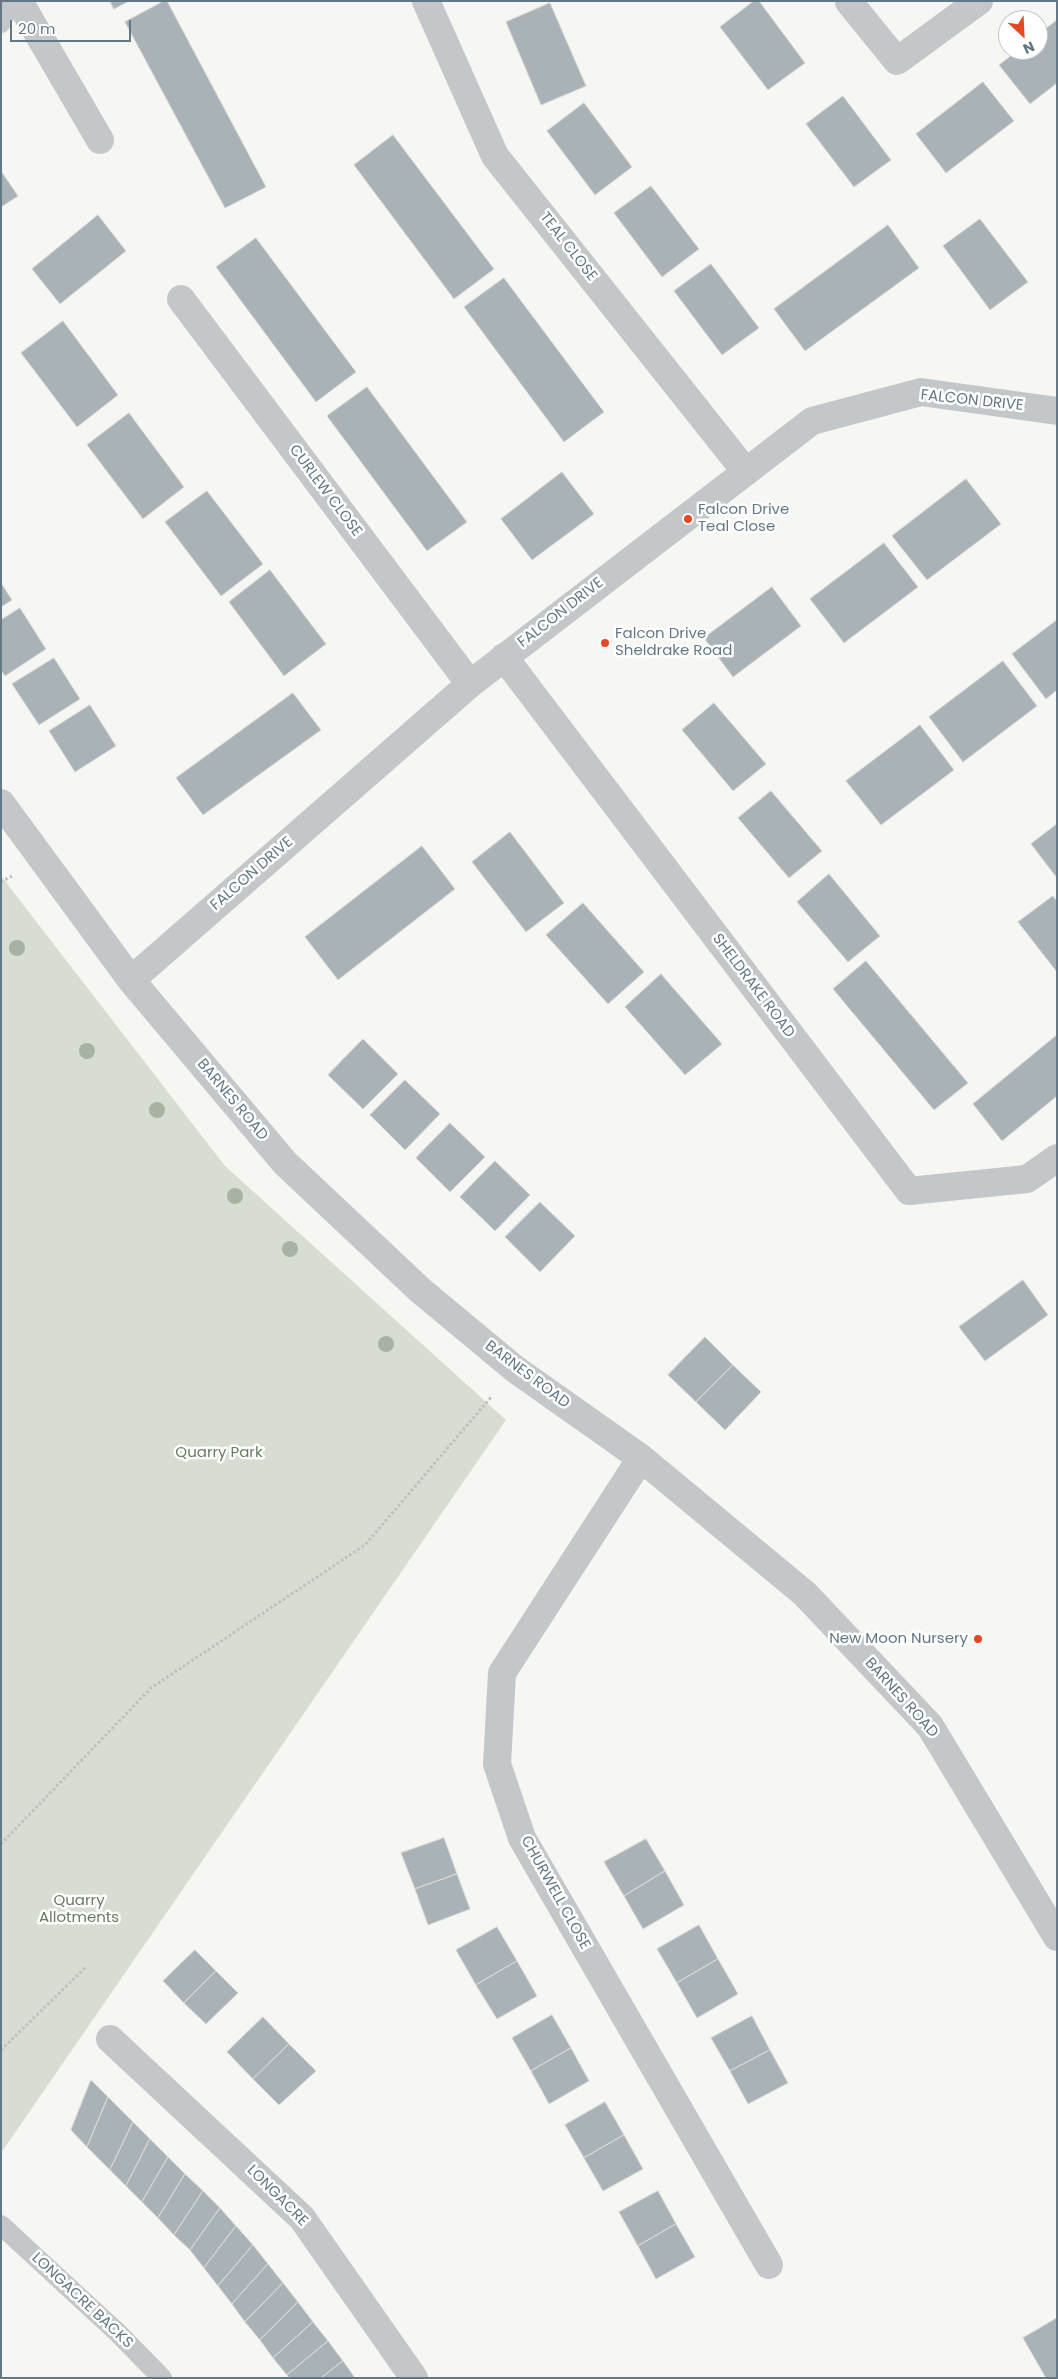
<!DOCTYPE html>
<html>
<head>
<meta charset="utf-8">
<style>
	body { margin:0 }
	#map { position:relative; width:1058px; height:2379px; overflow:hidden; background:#f6f6f2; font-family:Poppins,sans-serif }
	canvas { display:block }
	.frame { position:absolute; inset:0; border:2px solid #647784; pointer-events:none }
	.north { position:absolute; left:998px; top:10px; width:50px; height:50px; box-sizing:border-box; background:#fff; border:1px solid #c1c9ce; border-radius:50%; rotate:155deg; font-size:14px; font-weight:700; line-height:20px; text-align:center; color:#647784 }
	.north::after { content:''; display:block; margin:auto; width:18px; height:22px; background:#e64822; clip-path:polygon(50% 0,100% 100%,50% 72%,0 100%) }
	.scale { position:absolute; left:10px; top:20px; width:121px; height:22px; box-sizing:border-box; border:2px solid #647784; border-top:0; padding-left:6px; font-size:15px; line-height:18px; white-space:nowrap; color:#647784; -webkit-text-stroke:4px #fff; paint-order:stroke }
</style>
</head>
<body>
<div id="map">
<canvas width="1058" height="2379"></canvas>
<div class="frame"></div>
<div class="north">N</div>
<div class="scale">20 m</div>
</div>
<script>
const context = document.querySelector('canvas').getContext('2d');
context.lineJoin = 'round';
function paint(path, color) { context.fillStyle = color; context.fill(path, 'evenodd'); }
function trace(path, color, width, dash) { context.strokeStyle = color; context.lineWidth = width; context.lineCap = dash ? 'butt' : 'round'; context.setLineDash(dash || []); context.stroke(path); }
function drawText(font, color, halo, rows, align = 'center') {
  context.font = font + ' Poppins,sans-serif'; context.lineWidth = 5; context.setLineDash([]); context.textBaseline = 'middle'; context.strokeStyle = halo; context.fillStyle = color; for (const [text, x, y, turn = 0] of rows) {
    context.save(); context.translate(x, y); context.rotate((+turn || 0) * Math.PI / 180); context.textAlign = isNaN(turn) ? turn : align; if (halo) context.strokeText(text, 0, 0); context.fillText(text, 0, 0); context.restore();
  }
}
paint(new Path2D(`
	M1,876l224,290 281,254 -505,733z`), '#d7ddd3');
const building = new Path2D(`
	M110,1h19l-15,8z
	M164,1h3l99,186 -41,21 -100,-186z
	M754,1h5l46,62 -37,27 -48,-63z
	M550,3l36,83 -45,19 -35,-83z
	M1057,20v63l-27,21 -31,-39 19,-15h20v-15z
	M983,82l31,39 -68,52 -30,-39z
	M843,96l48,64 -37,27 -48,-63z
	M584,103l48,64 -37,28 -48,-64z
	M393,135l101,134 -40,30 -100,-134z
	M1,171l17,25 -17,11z
	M651,186l48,63 -37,28 -48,-64z
	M98,215l28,36 -66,53 -28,-35z
	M980,219l48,63 -38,28 -47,-64z
	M888,225l31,43 -114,83 -31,-42z
	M256,238l100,134 -40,30 -100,-135z
	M711,264l48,64 -37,27 -48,-64z
	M504,278l100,134 -40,30 -100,-135z
	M63,321l55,74 -41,32 -56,-74z
	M367,387l100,135 -40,29 -100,-135z
	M129,413l55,74 -41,32 -56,-74z
	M562,472l32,42 -62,46 -31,-41z
	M966,479l35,45 -74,56 -35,-44z
	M207,491l56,73 -42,32 -56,-74z
	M884,543l34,44 -74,56 -34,-44z
	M270,570l56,74 -42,32 -55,-74z
	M1,583l11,17 -11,7z
	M772,587l29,39 -68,51 -29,-39z
	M20,608l26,41 -41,27 -4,-6v-50z
	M1057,620v70l-11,9 -34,-45z
	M54,658l26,41 -41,26 -27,-41z
	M1003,661l34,45 -74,56 -34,-45z
	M293,693l28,37 -118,85 -27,-37z
	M714,703l52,61 -33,27 -51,-61z
	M90,705l26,41 -41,26 -26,-41z
	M920,725l34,45 -73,55 -35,-44z
	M771,791l51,60 -33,27 -51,-60z
	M1057,824v54l-26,-34z
	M510,832l54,71 -38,29 -54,-70z
	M422,846l33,43 -117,91 -33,-43z
	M829,874l51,62 -32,26 -51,-60z
	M1053,896l4,5v71l-39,-50z
	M583,903l61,69 -36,32 -62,-69z
	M866,961l102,122 -34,27 -101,-121z
	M661,974l61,70 -37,31 -60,-68z
	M1057,1035v61l-55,45 -29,-37z
	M363,1039l35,35 -35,35 -35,-34z
	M405,1080l35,34 -35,36 -35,-35z
	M450,1123l35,34 -35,35 -34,-34z
	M495,1161l35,34 -35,36 -35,-34z
	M540,1202l35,34 -35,36 -35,-35z
	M1023,1280l25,35 -63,46 -26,-34z
	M705,1337l28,28 -37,37 -28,-27z
	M733,1365l28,27 -36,38 -29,-28z
	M444,1838l13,36 -42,15 -14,-36z
	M646,1839l19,32 -41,25 -20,-34z
	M665,1871l19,34 -41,24 -19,-33z
	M457,1874l13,35 -42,16 -13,-36z
	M699,1925l19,34 -41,24 -20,-34z
	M497,1927l20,34 -41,24 -20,-35z
	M195,1950l21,21 -32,32 -21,-22z
	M718,1959l20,35 -41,24 -20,-35z
	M517,1961l20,35 -40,23 -21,-34z
	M216,1971l22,22 -32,31 -22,-21z
	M552,2015l19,33 -40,23 -19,-33z
	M752,2016l18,34 -40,21 -19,-33z
	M263,2017l26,27 -36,35 -26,-27z
	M289,2044l27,27 -37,34 -26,-26z
	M571,2048l18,33 -40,23 -18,-33z
	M770,2050l18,33 -40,21 -18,-33z
	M91,2080l17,17 -21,50 -16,-17z
	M108,2097l25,25 -23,48 -23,-23z
	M605,2102l19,33 -40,23 -19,-33z
	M133,2122l17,17 -24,47 -16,-16z
	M624,2135l19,34 -40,22 -19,-33z
	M150,2139l18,18 -26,45 -16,-16z
	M168,2157l17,17 -27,44 -16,-16z
	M185,2174l18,17 -29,44 -16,-17z
	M203,2191l17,17 -30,42 -16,-15z
	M658,2191l18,33 -38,22 -19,-34z
	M220,2208l16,18 -32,42 -14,-18z
	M676,2224l19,33 -39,22 -18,-33z
	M236,2226l17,19 -35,41 -14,-18z
	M253,2245l15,19 -36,40 -14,-18z
	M268,2264l15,19 -38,39 -13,-18z
	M283,2283l15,19 -38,38 -15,-18z
	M298,2302l15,20 -40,36 -13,-18z
	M1057,2318v60h-11l-23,-40z
	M313,2322l15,19 -41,34 -14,-17z
	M328,2341l15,20 -22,17h-32l-2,-3z
	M343,2361l12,17h-34z`);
paint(building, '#a9b2b7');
trace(building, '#d7d7d5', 1);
trace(new Path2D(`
	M1,882l11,-6
	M1,1844l150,-156 214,-143 127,-149
	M1,2050l85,-83`), '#bdbfc1', 3, [2.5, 2.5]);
trace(new Path2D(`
	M1,23l9,-22
	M1,2225l117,108 44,45`), '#c3c7ca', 20);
trace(new Path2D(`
	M19,1l81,139
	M426,1l69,155 251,316
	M849,2l48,59 82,-60
	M181,299l289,385
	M504,657l405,534 118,-12 30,-21
	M1,803l130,177 154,183 135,127 95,79 126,89 164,136 125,132 127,211
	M131,980l339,-296 342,-263 109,-29 136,19
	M641,1458l-139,215 -5,91 25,74 247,427
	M110,2039l192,179 112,160`), '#c3c7ca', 28);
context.fillStyle = '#a8b2a3';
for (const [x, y] of [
	[17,948],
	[87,1051],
	[157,1110],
	[235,1196],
	[290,1249],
	[386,1344]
]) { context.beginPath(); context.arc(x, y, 8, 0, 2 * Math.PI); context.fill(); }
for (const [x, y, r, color] of [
	[688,519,5,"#e64822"],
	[605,643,5,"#e64822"],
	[978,1639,5,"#e64822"]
]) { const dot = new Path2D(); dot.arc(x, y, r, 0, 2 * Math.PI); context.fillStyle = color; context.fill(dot); trace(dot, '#fff', 2); }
drawText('15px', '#647784', '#fff', [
	["TEAL CLOSE",568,247,52],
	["FALCON DRIVE",972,401,6],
	["CURLEW CLOSE",325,491,53],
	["FALCON DRIVE",561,613,-38],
	["FALCON DRIVE",252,874,-41],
	["SHELDRAKE ROAD",753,986,53],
	["BARNES ROAD",232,1100,50],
	["BARNES ROAD",527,1375,37],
	["BARNES ROAD",901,1698,48],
	["CHURWELL CLOSE",555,1893,61],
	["LONGACRE",277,2196,45],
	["LONGACRE BACKS",82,2301,43]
]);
drawText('15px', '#647784', '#fff', [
	["Falcon Drive",698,510],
	["Teal Close",698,527],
	["Falcon Drive",615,634],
	["Sheldrake Road",615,651],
	["New Moon Nursery",968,1639,"right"]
], 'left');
drawText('15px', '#697b63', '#fff', [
	["Quarry Park",219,1453],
	["Quarry",79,1901],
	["Allotments",79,1918]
]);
</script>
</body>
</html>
